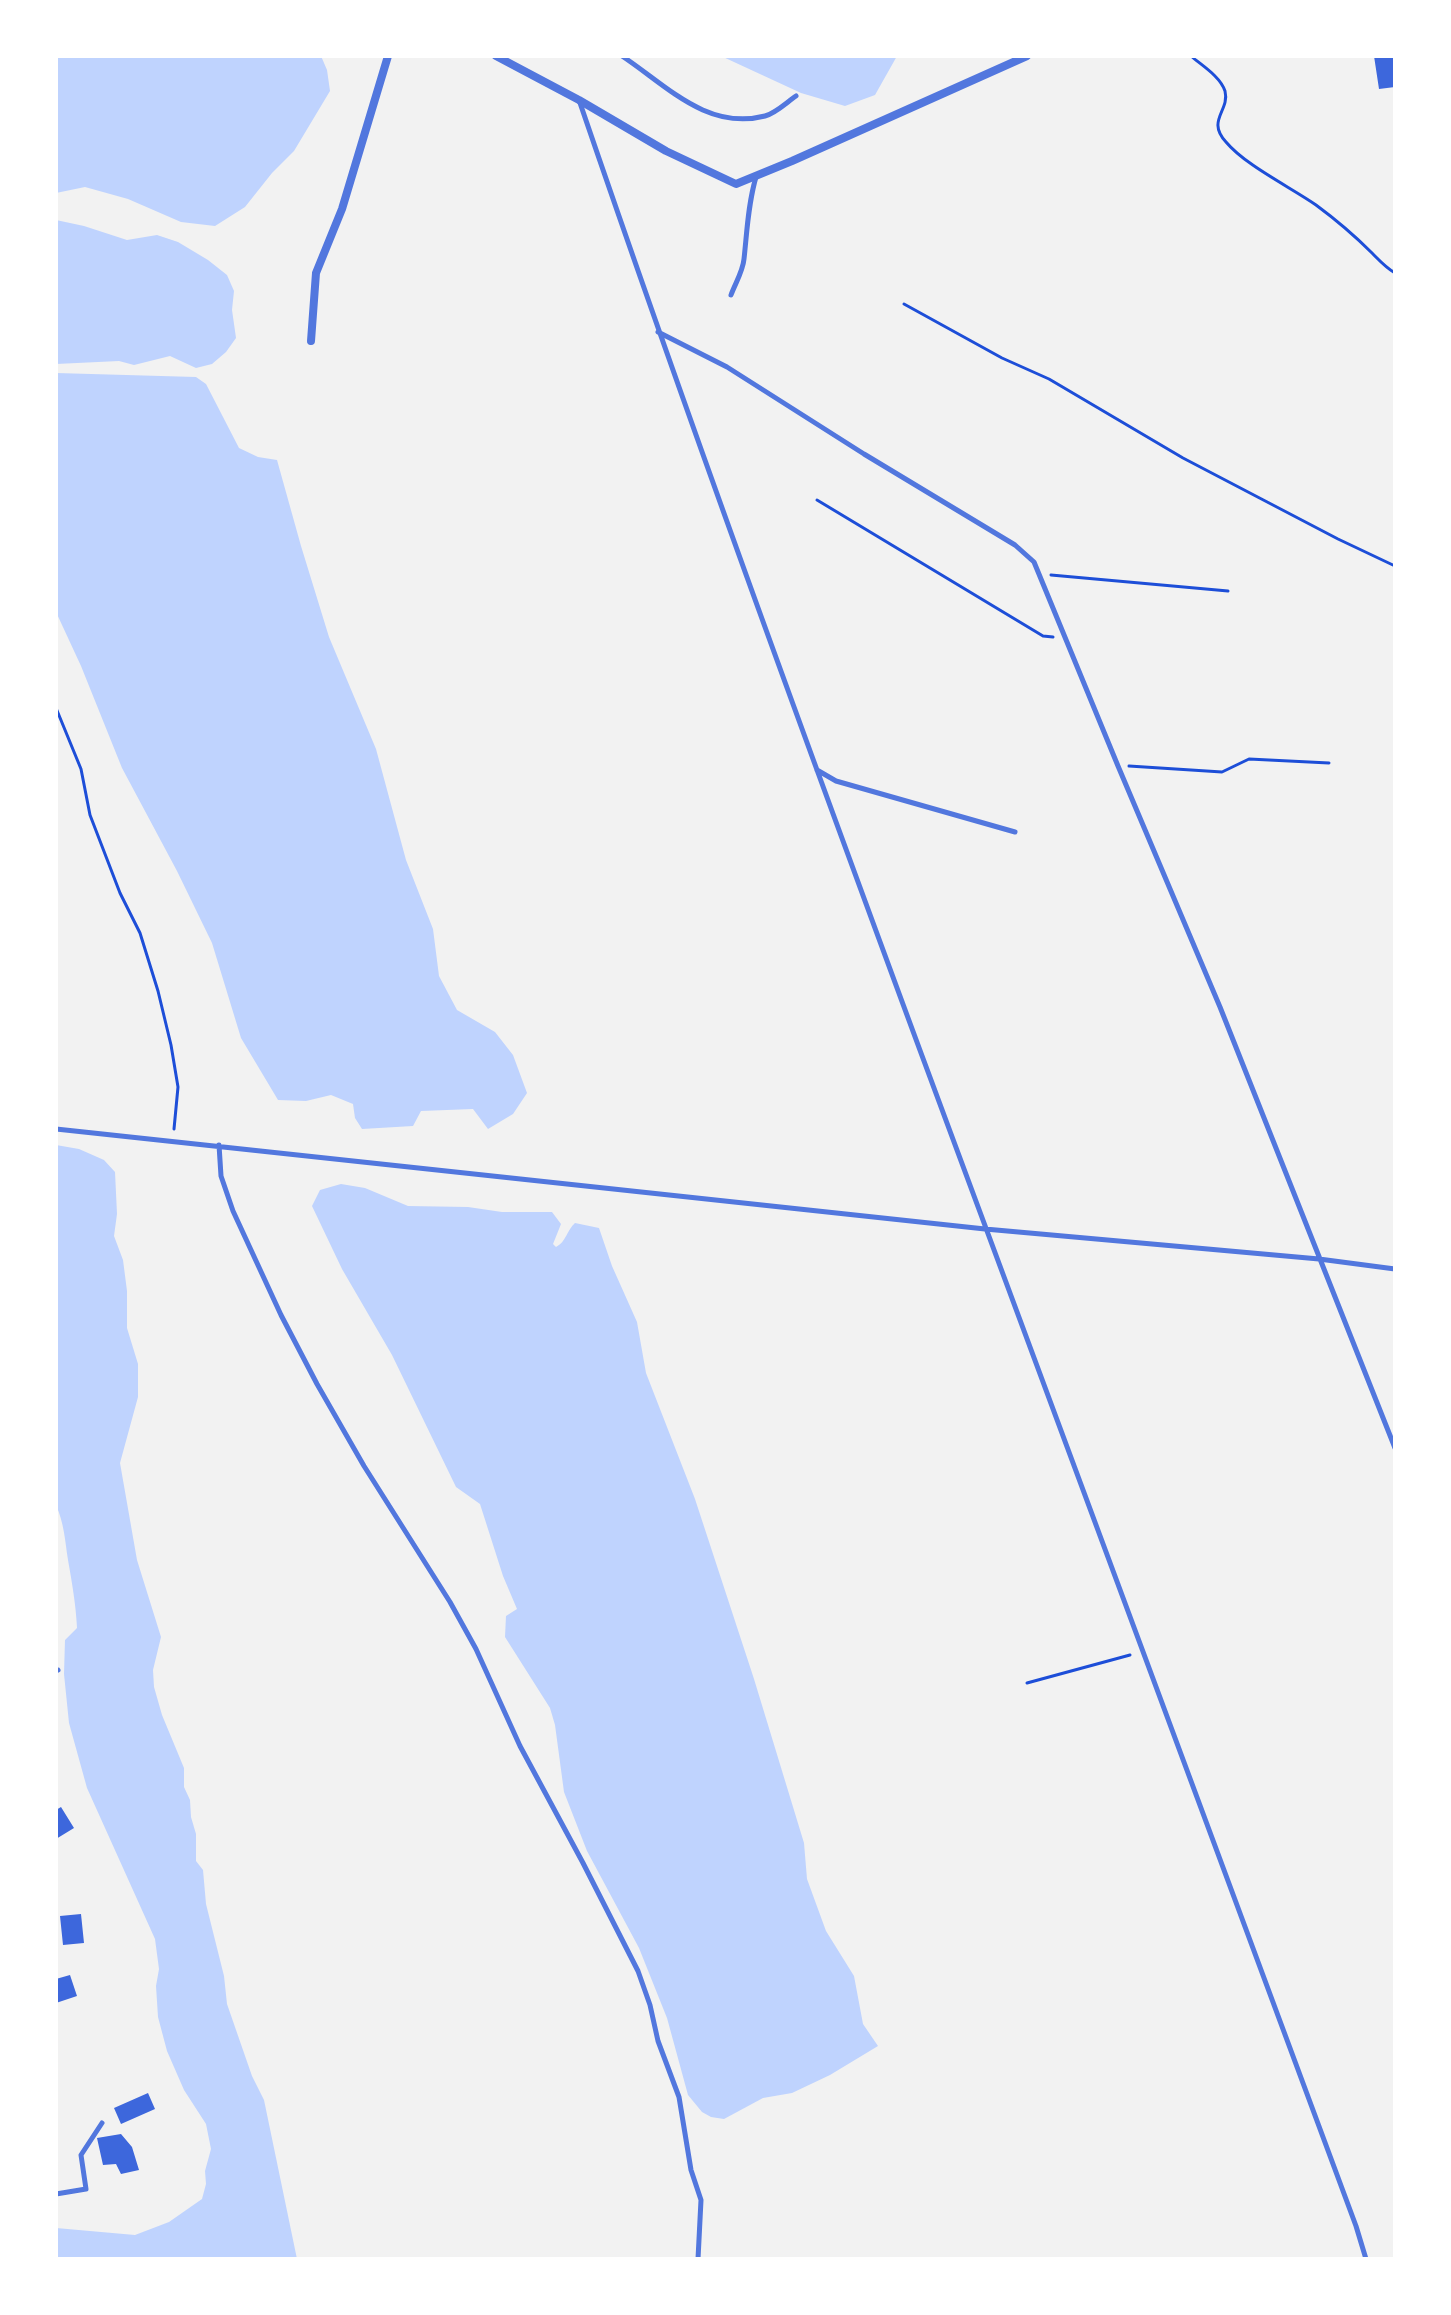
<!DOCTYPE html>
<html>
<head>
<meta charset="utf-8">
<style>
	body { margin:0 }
	#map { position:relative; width:1451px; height:2315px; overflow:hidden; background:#f2f2f2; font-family:Overpass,sans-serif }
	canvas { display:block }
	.frame { position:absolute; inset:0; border:58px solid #fff; pointer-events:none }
</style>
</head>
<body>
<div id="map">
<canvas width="1451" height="2315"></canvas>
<div class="frame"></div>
</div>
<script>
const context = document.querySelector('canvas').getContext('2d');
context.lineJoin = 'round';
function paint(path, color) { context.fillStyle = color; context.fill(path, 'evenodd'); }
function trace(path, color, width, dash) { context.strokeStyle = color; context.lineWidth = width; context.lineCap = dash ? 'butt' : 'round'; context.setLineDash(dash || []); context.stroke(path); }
paint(new Path2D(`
	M56,56h265l6,14 3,21 -36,60 -22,22 -27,34 -30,19 -34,-4 -53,-23 -43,-12 -29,6z
	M721,56h176l-22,39 -30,11 -44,-13z
	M56,220l28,6 43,14 30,-5 21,7 30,18 19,15 7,16 -2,19 4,28 -10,14 -14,12 -16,4 -26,-12 -36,9 -15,-4 -63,3z
	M56,373l140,4 10,7 33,64 19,9 19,3 24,86 28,91 47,112 30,111 27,69 6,47 18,34 38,22 18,23 14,38 -14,21 -25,15 -15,-20 -52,2 -8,15 -51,3 -7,-11 -2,-14 -22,-9 -25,6 -28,-1 -37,-62 -29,-95 -35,-72 -55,-103 -41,-102 -25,-54z
	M56,1145l23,4 25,11 11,12 2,42 -3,22 9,24 4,31v37l11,36v33l-18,66 17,97 24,77 -8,33 1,17 8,28 22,53v19l6,13 1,17 5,17v27l7,9 3,34 18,72 3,28 25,72 12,24 33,159h-241v-31l79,7 34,-13 33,-23 4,-15 -1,-13 6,-22 -5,-25 -22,-34 -17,-39 -9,-34 -2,-31 3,-17 -4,-30 -68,-151 -18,-65 -5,-49 1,-34 12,-12c-1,-23 -5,-45 -9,-68 -3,-20 -4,-37 -12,-55z
	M341,1184l24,4 43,18 60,1 34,5h50l9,12 -8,20 3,3c10,-5 11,-17 19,-24l24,5 13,38 25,56 9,51 49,126 59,180 50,164 3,36 19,52 28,45 9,48 15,22 -48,29 -38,18 -29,5 -39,21 -13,-2 -9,-5 -14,-17 -21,-77 -28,-70 -52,-97 -23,-59 -9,-67 -5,-17 -45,-71 1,-21 11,-7 -14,-33 -23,-72 -24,-17 -64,-132 -50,-86 -30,-63 8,-16z`), '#bfd3fe');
paint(new Path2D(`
	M1374,56h21v31l-16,2z
	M61,1807l13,21 -18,11v-29z
	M81,1914l3,29 -21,2 -3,-29z
	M70,1975l7,21 -21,7v-24z
	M148,2093l7,16 -34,15 -7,-16z
	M121,2134l11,13 7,23 -18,4 -5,-10 -13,1 -6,-27z`), '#3d67dc');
trace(new Path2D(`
	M1191,56c10,9 29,20 34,35 5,20 -19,29 1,51 19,23 64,45 90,63 19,14 39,31 56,48 8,8 13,14 23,20
	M904,304l98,54 47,21 134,79 155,81 57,27
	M817,500l226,136 10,1
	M1051,575l177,16
	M56,708l25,61 9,46 30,78 20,40 18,58 13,54 7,42 -4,42
	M1129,766l93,6 27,-13 80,4
	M1027,1683l103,-28`), '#1d4ed8', 3);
trace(new Path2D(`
	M622,56c44,29 85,75 143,60 11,-3 22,-14 31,-20
	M579,100c109,319 225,636 342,953 143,391 289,782 435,1173l10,33
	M731,295c4,-11 12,-24 13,-36 3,-27 4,-55 12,-82
	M658,332l69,35 137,87 151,91 19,17 84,204 102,241 175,441
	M817,770l19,11 179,51
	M56,1129l929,100 334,30 76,10
	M219,1145l2,31 12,35 48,104 36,69 47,82 86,136 26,47 44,97 63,117 55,108 12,34 8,36 21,56 12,73 10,30 -3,59
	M56,1671l2,-1
	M56,2194l30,-5 -5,-34 21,-32`), '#5277de', 5);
trace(new Path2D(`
	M496,56l83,44 87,51 70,33 56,-23 235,-105
	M311,341l5,-68 26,-64 46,-153`), '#5277de', 8);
</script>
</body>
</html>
